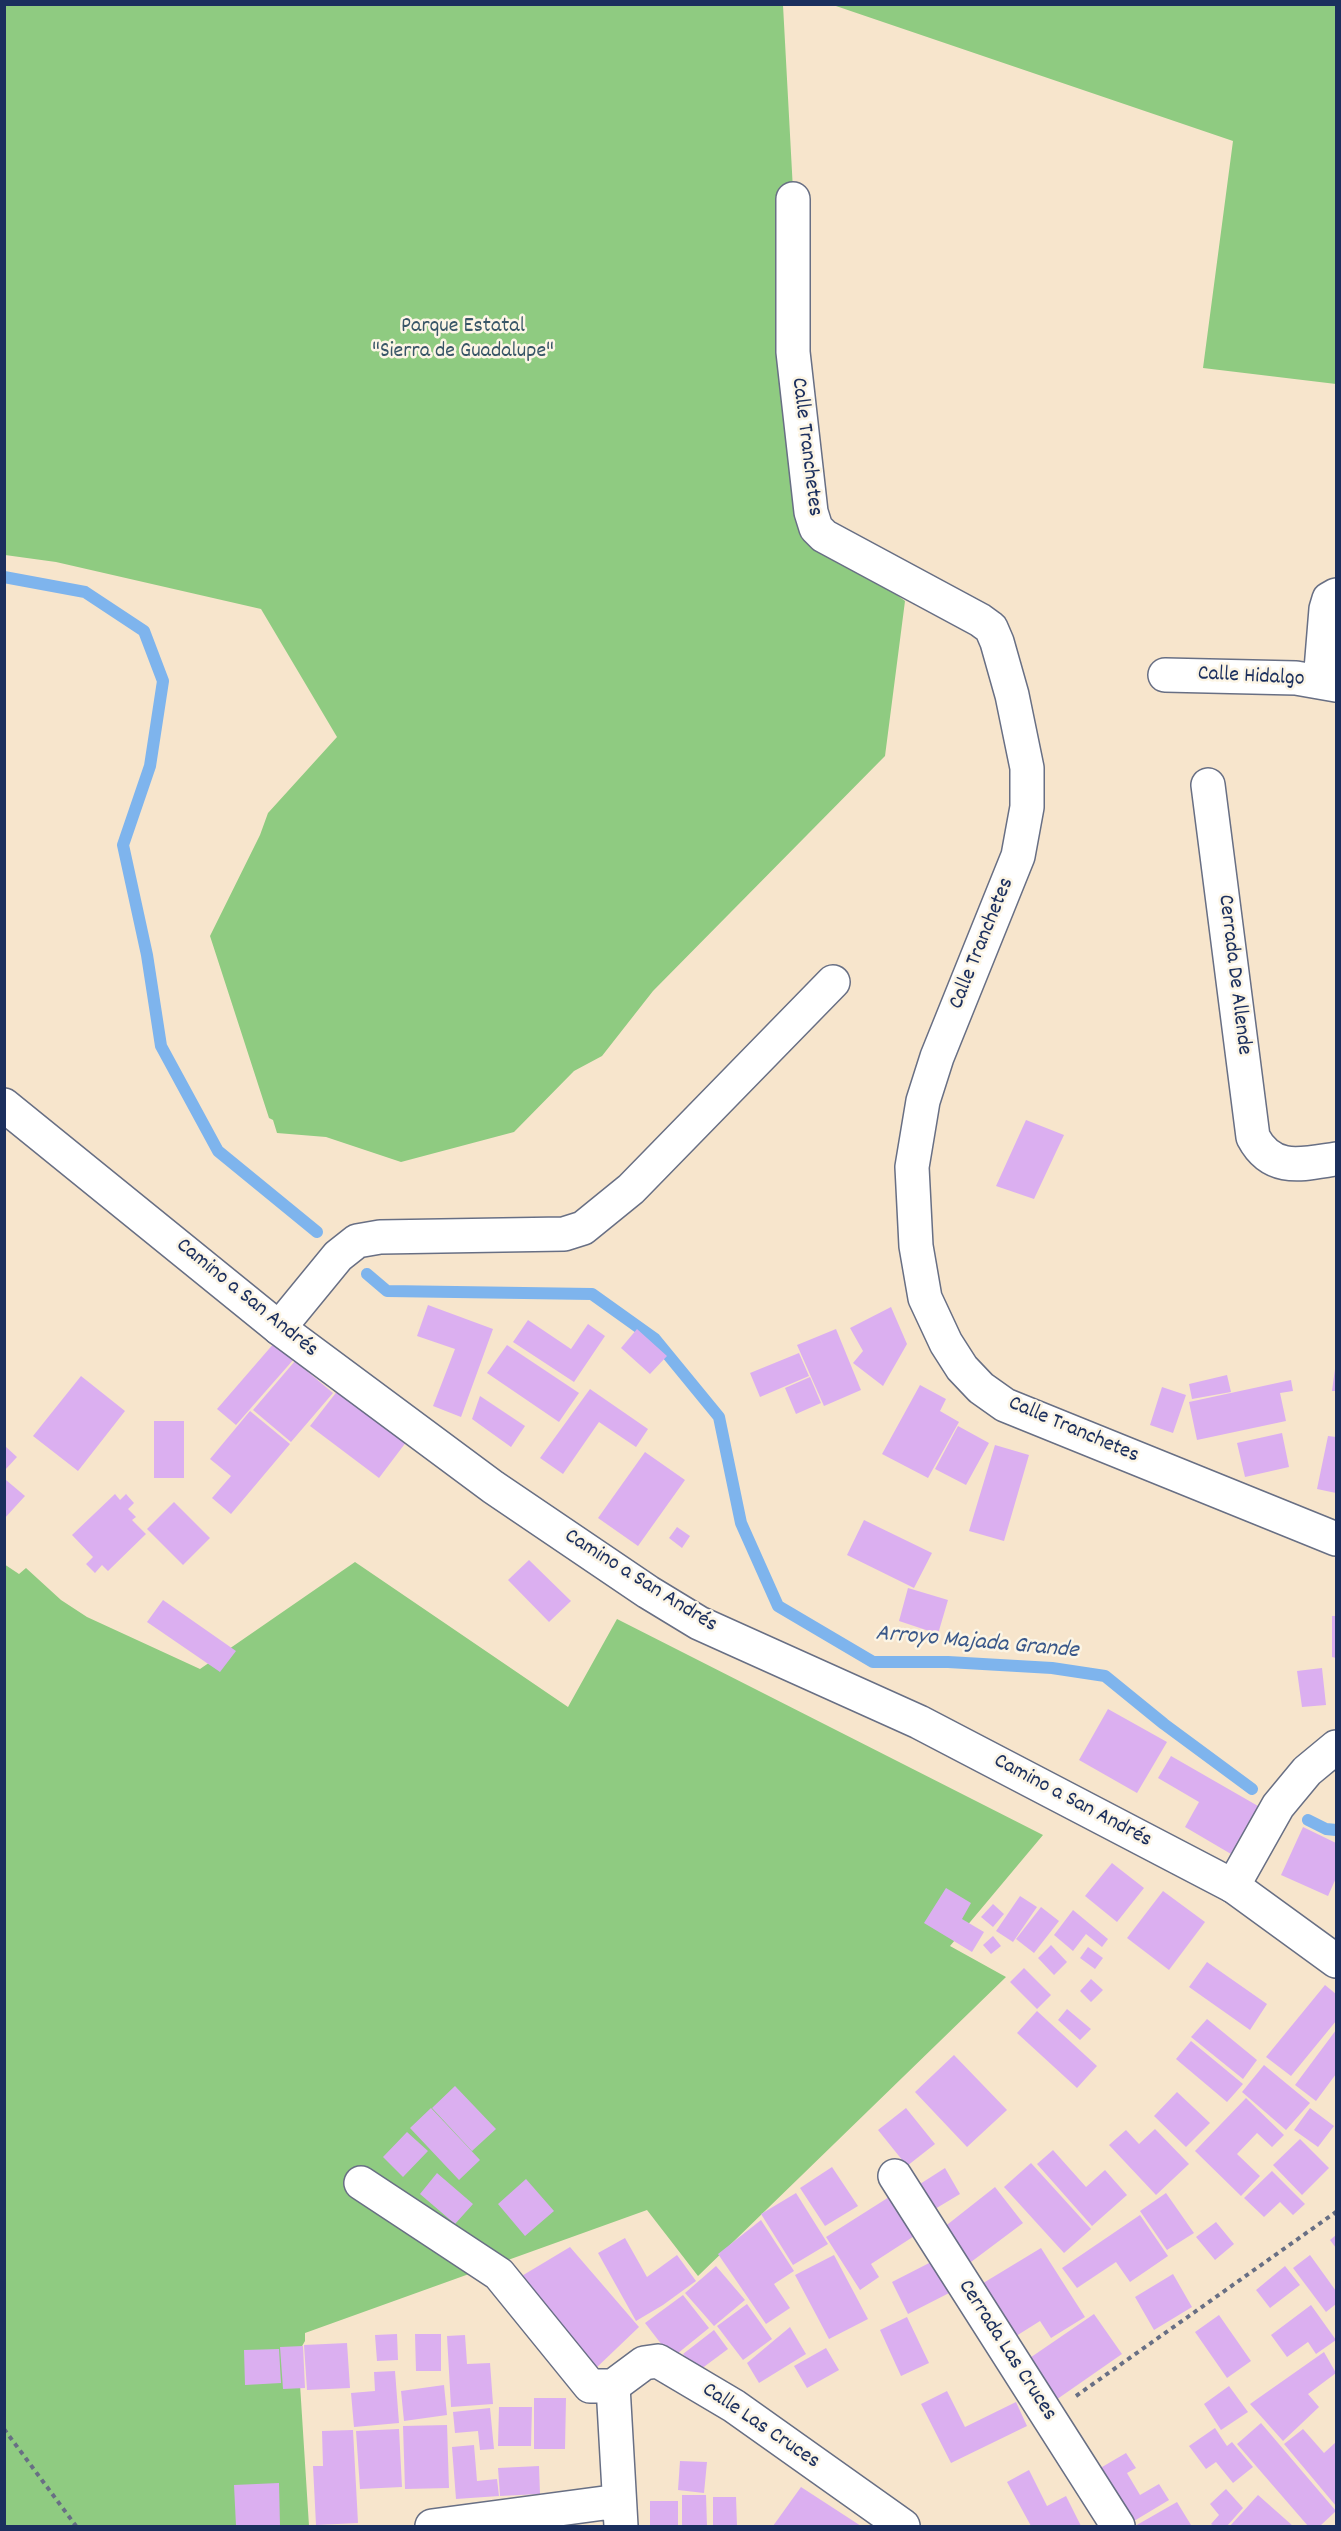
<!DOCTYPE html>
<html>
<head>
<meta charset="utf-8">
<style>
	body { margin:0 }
	#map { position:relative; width:1341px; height:2531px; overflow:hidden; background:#f7e5cc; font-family:Dekko,sans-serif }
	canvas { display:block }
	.frame { position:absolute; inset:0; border:6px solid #1b2f5e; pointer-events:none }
</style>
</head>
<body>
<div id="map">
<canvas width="1341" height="2531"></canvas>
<div class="frame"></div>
</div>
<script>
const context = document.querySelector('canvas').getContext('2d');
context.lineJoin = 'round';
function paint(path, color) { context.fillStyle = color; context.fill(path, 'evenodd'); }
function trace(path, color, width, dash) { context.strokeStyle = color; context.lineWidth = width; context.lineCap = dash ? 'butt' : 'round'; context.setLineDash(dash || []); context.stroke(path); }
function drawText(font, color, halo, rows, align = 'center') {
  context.font = font + ' Dekko,sans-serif'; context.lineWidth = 5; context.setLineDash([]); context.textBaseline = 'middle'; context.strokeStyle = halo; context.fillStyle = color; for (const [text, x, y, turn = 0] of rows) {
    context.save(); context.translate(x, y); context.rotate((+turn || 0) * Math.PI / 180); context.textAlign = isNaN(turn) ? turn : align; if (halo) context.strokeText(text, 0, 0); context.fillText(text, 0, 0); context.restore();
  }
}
paint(new Path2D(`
	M5,5h778l26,482 28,63 68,51 -20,155 -232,235 -51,65 -28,15 -60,61 -113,30 -75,-25 -49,-4 -4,-13 -4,-2 -59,-182 50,-101 8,-22 69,-76 -76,-128 -205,-47 -51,-7z
	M833,5h503v379l-133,-16 30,-227z
	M355,1562l213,145 49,-88 426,216 -93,111 56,31 -308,299 -51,-66 -342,123v8l-7,12 11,173h-304l-1,-962 15,10 7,-6 35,32 26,17 113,52z`), '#8fcb81');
trace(new Path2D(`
	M4,577l81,15 59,39 19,50 -13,85 -27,79 24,110 14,91 57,105 99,81
	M367,1274l20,17 205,3 63,45 64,78 22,106 37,83 95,56h75l104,6 53,8 59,48 88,65
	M1308,1820l18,9 10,1`), '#7eb4ed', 12);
paint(new Path2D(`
	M1026,1120l38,15 -30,64 -38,-13z
	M428,1305l65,24 -32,88 -28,-11 22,-57 -38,-13z
	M891,1307l16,37 -24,42 -30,-23 10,-12 -13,-23z
	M528,1320l43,29 17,-25 17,12 -31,46 -61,-40z
	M637,1329l30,27 -17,18 -29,-26z
	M836,1329l25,61 -37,16 -27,-61z
	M275,1342l19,17 -58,66 -19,-16z
	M507,1345l72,48 -20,29 -72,-49z
	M799,1353l10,23 -49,21 -10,-24z
	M295,1361l38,32 -42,49 -38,-32z
	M1335,1369h1v22h-4z
	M1227,1375l4,17 -39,7 -3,-15z
	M81,1376l44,35 -47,60 -45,-35z
	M810,1377l11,26 -25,11 -11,-26z
	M1291,1380l2,11 -13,2 6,28 -89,19 -8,-38z
	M342,1385l68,52 -31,41 -69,-52z
	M920,1385l26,14 -6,12 19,11 -31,56 -46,-24z
	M1162,1387l24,8 -13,38 -23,-8z
	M590,1389l58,40 -12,18 -37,-25 -36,52 -23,-16z
	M480,1396l45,30 -14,21 -39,-28z
	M250,1411l40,33 -59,70 -19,-16 19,-22 -21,-17z
	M154,1421h30v57h-30z
	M958,1426l31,17 -23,42 -31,-16z
	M1282,1433l7,34 -44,10 -8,-34z
	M1328,1436l8,1v56l-19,-4z
	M995,1445l34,10 -25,86 -35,-10z
	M5,1446l12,11 -12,13z
	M645,1452l40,28 -47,66 -40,-28z
	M6,1480l19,16 -21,23v-37z
	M115,1494l5,6 6,-6 8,9 -6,6 8,8 -4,3 14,14 -38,37 -6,-6 -7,8 -9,-9 7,-7 -21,-22z
	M174,1502l36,36 -27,27 -36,-36z
	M864,1520l68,33 -18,35 -67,-33z
	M677,1527l13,9 -8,12 -13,-10z
	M529,1560l42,41 -22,21 -41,-42z
	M908,1588l40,12 -10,34 -39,-13z
	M163,1600l73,51 -16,21 -73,-50z
	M1332,1616h4v42l-4,-1z
	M1322,1668l4,37 -24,2 -5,-36z
	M1108,1709l59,33 -30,51 -58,-33z
	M1171,1756l87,50 -27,48 -46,-27 14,-25 -41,-24z
	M1303,1827l33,16v35l-8,18 -47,-21z
	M1112,1863l32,25 -27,34 -32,-26z
	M946,1888l25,15 -9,16 22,13 -12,20 -48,-29z
	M1163,1891l42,31 -36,48 -42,-32z
	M1020,1896l17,11 -24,35 -17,-11z
	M993,1904l11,10 -11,13 -12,-10z
	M1041,1907l18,14 -25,32 -18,-14z
	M1073,1910l35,29 -6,8 -16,-13 -13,17 -19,-16z
	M993,1936l8,10 -10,8 -8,-9z
	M1051,1945l16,17 -13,13 -16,-17z
	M1088,1947l15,11 -8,11 -15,-11z
	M1207,1962l60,42 -17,26 -61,-43z
	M1024,1968l27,27 -14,14 -27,-27z
	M1091,1979l12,11 -12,12 -11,-11z
	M1325,1985l11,9v27l-45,55 -25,-19z
	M1067,2009l24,20 -11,11 -22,-20z
	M1037,2011l60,55 -20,22 -60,-55z
	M1207,2019l50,41 -14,19 -52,-42z
	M1336,2030v44l-20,27 -21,-16z
	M1191,2041l52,43 -16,18 -51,-43z
	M954,2055l53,55 -40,37 -52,-55z
	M1264,2065l46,38 -24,27 -44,-38z
	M455,2086l41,43 -24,22 -40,-43z
	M1177,2092l33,31 -24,24 -32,-31z
	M1246,2098l38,37 -12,12 -15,-14 -20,21 23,22 -19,20 -46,-45z
	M431,2108l49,52 -21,20 -49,-52z
	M906,2108l29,36 -28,22 -29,-36z
	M1310,2108l24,18 -16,21 -24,-17z
	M1155,2129l34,35 -33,31 -47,-50 17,-15 13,14z
	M407,2132l21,19 -25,26 -20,-20z
	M1300,2139l29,29 -27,27 -29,-30z
	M1053,2150l33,37 19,-17 22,25 -35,31 -55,-62z
	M1031,2163l60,66 -27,24 -60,-66z
	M832,2167l26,39 -33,20 -25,-38z
	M945,2168l15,26 -25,15 -15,-25z
	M1272,2171l33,33 -12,11 -13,-13 -16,15 -20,-19z
	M437,2173l36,31 -18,20 -35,-30z
	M526,2179l28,32 -29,25 -27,-32z
	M995,2187l28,36 -52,39 -28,-34z
	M897,2192l25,39 -51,33 8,13 -19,13 -34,-53z
	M796,2193l32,51 -35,21 -32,-51z
	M1166,2193l28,40 -27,17 -27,-39z
	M1140,2215l28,41 -38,26 -14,-20 -39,26 -15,-20z
	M761,2220l33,51 -20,13 16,24 -24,16 -48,-70z
	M1216,2222l18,22 -19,16 -19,-23z
	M1336,2235v13l-6,-8z
	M625,2238l22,39 30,-22 19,26 -33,24 -27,16 -38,-68z
	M570,2247l69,80 -45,43 -74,-93z
	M1041,2248l44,69 -34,21 -11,-17 -27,17 -33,-53z
	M834,2255l34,64 -39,20 -34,-64z
	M1310,2255l26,36v13l-10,8 -33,-44z
	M937,2259l16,32 -45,23 -16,-32z
	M716,2266l29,34 -31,26 -29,-33z
	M1285,2266l15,19 -30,23 -14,-18z
	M1173,2274l19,33 -38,23 -19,-33z
	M683,2295l26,33 -37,30 -27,-35z
	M747,2304l25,35 -29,21 -26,-34z
	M1311,2305l25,35 -20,14 -8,-12 -21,15 -16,-22z
	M1094,2314l28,40 -69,48 -29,-40z
	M1219,2315l32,46 -24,17 -32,-46z
	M907,2317l22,46 -28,13 -21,-46z
	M790,2327l16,27 -47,29 -12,-20z
	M714,2330l14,19 -31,23 -14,-18z
	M397,2334l1,26 -21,1 -2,-26z
	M415,2334h26v37h-25z
	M465,2335l2,29 23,-1 3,41 -42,3 -4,-71z
	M347,2343l3,45 -43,2 -3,-45z
	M303,2346l2,42 -22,1 -3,-42z
	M826,2348l13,22 -32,18 -13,-22z
	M279,2349l2,34 -36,2 -1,-35z
	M1324,2352l12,21 -28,21 11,13 -36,34 -33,-37z
	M395,2371l4,52 -45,4 -3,-34 24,-2 -1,-19z
	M444,2385l3,30 -43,6 -3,-30z
	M1229,2386l19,26 -27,18 -17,-26z
	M947,2391l18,36 51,-25 11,24 -76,37 -30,-59z
	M534,2398h32l-1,51h-31z
	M499,2407h33l-1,39h-33z
	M490,2408l4,41 -14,1 -2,-19 -23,2 -2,-21z
	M1261,2423l75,88 -16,15h-12l-71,-82z
	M447,2425l2,63 -44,1 -2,-63z
	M1215,2428l12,18 5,-4 21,25 -20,16 -17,-21 -10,7 -17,-23z
	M399,2429l3,58 -42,2 -4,-58z
	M1303,2429l21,24 12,-11v64l-52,-62z
	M353,2430l5,93 -42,2 -3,-59h10l-1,-35z
	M474,2445l3,36 20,-2 2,17 -43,3 -4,-52z
	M1126,2453l10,15 -9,5 13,22 19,-11 10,16 -40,24 -32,-54z
	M680,2461l27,1 -3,31 -26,-3z
	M539,2466l1,28 -40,2 -2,-28z
	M1029,2470l18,36 19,-10 15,30h-50l-24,-44z
	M279,2483l1,43h-44l-2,-41z
	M801,2487l60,39h-88z
	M1226,2489l17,19 -16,18h-13l-3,-2 8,-9 -9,-11z
	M682,2495h24l1,31h-25z
	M1258,2495l35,31h-63z
	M713,2497h23l1,29h-24z
	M650,2501h28v25h-28z
	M1177,2502l14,23 -2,1h-54z`), '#dbaff0');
const minor = new Path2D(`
	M793,199v153l18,160 5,16 8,8 156,84 11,8 6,14 15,53 15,73v39l-9,49 -81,201 -14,44 -11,66 4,79 9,52 21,45 16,25 19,20 24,17 331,134
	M1165,675l131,3 40,7
	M1320,682l6,-73 3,-10 7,-4
	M1208,785l45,352c19,36 49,27 83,22
	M279,1328l59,-72 19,-15 23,-4 184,-3 19,-6 48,-39 202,-207
	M1233,1886l45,-80 29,-35 29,-24
	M895,2176l223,350
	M361,2183l138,91 91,112h23
	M613,2386l31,-23 14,-2 76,45 169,120
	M613,2386l8,140
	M432,2526l187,-25`);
const tertiary = new Path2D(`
	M4,1105l275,223 214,159 155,105 51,31 220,99 314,164 103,75`);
trace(minor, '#686f84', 36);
trace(tertiary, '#686f84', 36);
trace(new Path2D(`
	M1076,2396l260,-184
	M4,2429l72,97`), '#686f84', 4, [4.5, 4.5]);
trace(minor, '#fff', 33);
trace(tertiary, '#fff', 33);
drawText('22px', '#385667', '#fcf5e5', [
	["Parque Estatal",463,328],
	["\"Sierra de Guadalupe\"",463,353]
]);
drawText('22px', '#1b2f5e', '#fcf5e5', [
	["Calle Tranchetes",805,447,83],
	["Calle Hidalgo",1251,678,3],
	["Calle Tranchetes",983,944,-68],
	["Cerrada De Allende",1233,975,83],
	["Camino a San Andrés",246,1299,39],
	["Calle Tranchetes",1073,1431,23],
	["Camino a San Andrés",640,1582,32],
	["Camino a San Andrés",1072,1802,28],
	["Cerrada Las Cruces",1006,2351,57],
	["Calle Las Cruces",760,2427,34]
]);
drawText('italic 24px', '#395789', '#fcf5e5', [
	["Arroyo Majada Grande",977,1644,5]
]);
</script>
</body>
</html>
